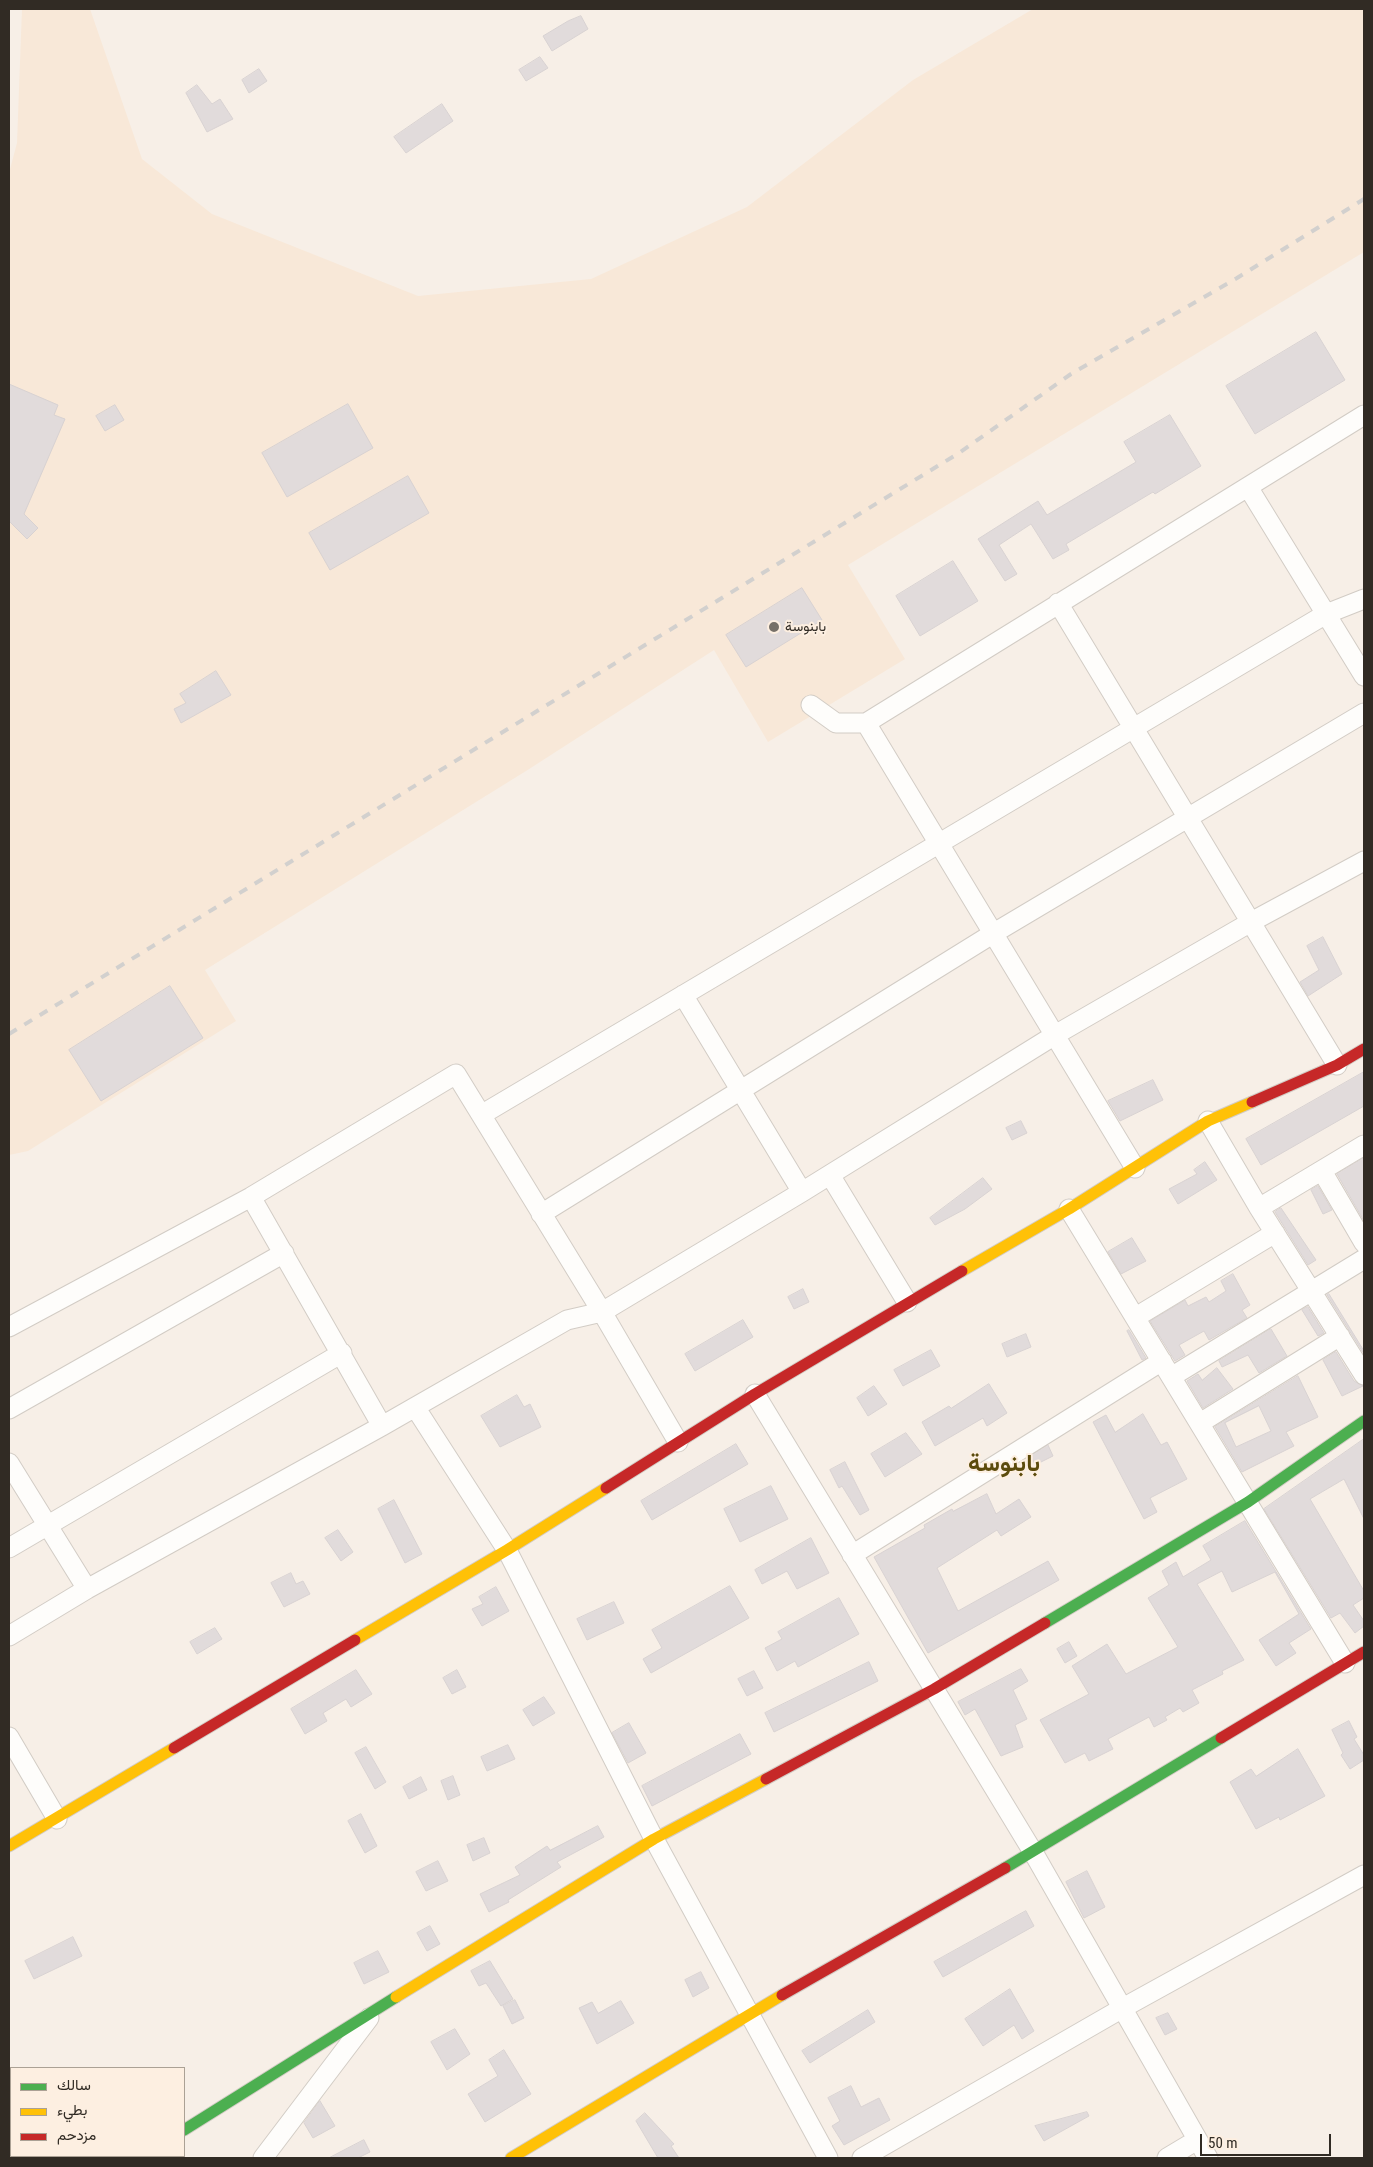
<!DOCTYPE html>
<html>
<head>
<meta charset="utf-8">
<style>
	body { margin:0 }
	#map { position:relative; width:1373px; height:2167px; overflow:hidden; background:#f7efe7; font-family:"Roboto Condensed",Vazirmatn,sans-serif }
	canvas { display:block }
	.frame { position:absolute; inset:0; border:10px solid #312b24; pointer-events:none }
	.legend { position:absolute; left:10px; top:2067px; width:175px; height:90px; box-sizing:border-box; background:#fdefe1; border:1px solid #aba195; margin:0; padding:6px 9px; list-style:none; font-size:15px; color:#312b24 }
	.legend li { display:flex; align-items:center; gap:10px; height:25px }
	.legend b { width:25px; border:1px solid #aba195 }
	.scale { position:absolute; left:1200px; top:2134px; width:131px; height:22px; box-sizing:border-box; border:2px solid #312b24; border-top:0; padding-left:6px; font-size:15px; line-height:18px; white-space:nowrap; color:#312b24; -webkit-text-stroke:4px #fdefe1; paint-order:stroke }
</style>
</head>
<body>
<div id="map">
<canvas width="1373" height="2167"></canvas>
<div class="frame"></div>
<ul class="legend">
<li><b style="height:6px;background:#4caf50"></b>سالك</li>
<li><b style="height:6px;background:#ffc107"></b>بطيء</li>
<li><b style="height:6px;background:#c62828"></b>مزدحم</li>
</ul>
<div class="scale">50 m</div>
</div>
<script>
const context = document.querySelector('canvas').getContext('2d');
context.lineJoin = 'round';
function paint(path, color) { context.fillStyle = color; context.fill(path, 'evenodd'); }
function trace(path, color, width, dash) { context.strokeStyle = color; context.lineWidth = width; context.lineCap = dash ? 'butt' : 'round'; context.setLineDash(dash || []); context.stroke(path); }
function drawText(font, color, halo, rows, align = 'center') {
  context.font = font + ' "Roboto Condensed",Vazirmatn,sans-serif'; context.lineWidth = 4; context.setLineDash([]); context.textBaseline = 'middle'; context.strokeStyle = halo; context.fillStyle = color; for (const [text, x, y, turn = 0] of rows) {
    context.save(); context.translate(x, y); context.rotate((+turn || 0) * Math.PI / 180); context.textAlign = isNaN(turn) ? turn : align; if (halo) context.strokeText(text, 0, 0); context.fillText(text, 0, 0); context.restore();
  }
}
paint(new Path2D(`
	M22,9h68l52,150 70,55 206,82 173,-17 156,-72 166,-127 120,-71h331v243l-516,313 57,94 -137,83 -54,-92 -188,121 -321,199 31,51 -208,130 -19,4v-982l8,-30z`), '#f8e8d8');
const building = new Path2D(`
	M581,16l7,13 -36,22 -9,-15 25,-15z
	M540,57l8,11 -22,13 -7,-11z
	M259,69l8,12 -18,12 -7,-13z
	M197,85l15,19 8,-5 13,20 -26,13 -21,-39z
	M442,104l11,17 -47,32 -12,-16z
	M1316,332l29,48 -90,54 -29,-48z
	M9,384l49,21 -4,10 11,4 -41,95 14,14 -11,11 -18,-18z
	M348,404l25,44 -86,49 -25,-44z
	M115,405l9,15 -19,11 -9,-15z
	M1170,415l31,51 -46,28 -2,-2 -87,52 3,6 -16,9 -22,-35 -32,21 18,29 -12,7 -27,-42 60,-38 9,14 89,-53 -12,-20z
	M408,476l21,37 -99,57 -21,-37z
	M953,561l25,40 -58,35 -24,-40z
	M802,588l20,32 -76,47 -20,-32z
	M216,671l15,24 -50,28 -7,-14 12,-6 -6,-9z
	M1323,937l19,37 -34,22 -8,-14 19,-12 -12,-24z
	M170,986l33,52 -102,63 -32,-51z
	M1364,1072v34l-103,59 -15,-26z
	M1153,1080l10,20 -43,21 -12,-20z
	M1021,1121l6,12 -15,7 -6,-12z
	M1364,1158v63l-27,-47z
	M1205,1162l12,18 -39,24 -9,-15 28,-15 -3,-4z
	M983,1178l9,11 -27,20 -30,16 -5,-7z
	M1318,1186l14,24 -9,4 -12,-24z
	M1281,1208l35,52 -8,5 -33,-53z
	M1132,1238l14,23 -25,13 -13,-22z
	M1233,1274l17,31 -8,5 5,8 -38,22 -5,-9 -25,14 6,10 -10,6 -25,-40 35,-21 3,6 18,-9 3,5 17,-11 -5,-10z
	M803,1289l6,13 -15,7 -6,-12z
	M1329,1294l35,57v3l-37,-59z
	M1308,1307l16,26 -6,3 -16,-26z
	M743,1320l10,17 -58,34 -10,-17z
	M1271,1329l16,27 -28,17 -11,-18 -26,12 -3,-6z
	M1129,1330l17,28 -4,2 -15,-29z
	M1026,1334l5,13 -24,10 -5,-13z
	M931,1350l9,16 -37,20 -9,-16z
	M1336,1352l18,29 9,5 -21,10 -19,-36z
	M1217,1368l16,21 -30,19 -16,-27 11,-7 4,6z
	M1298,1376l20,41 -32,15 8,14 -52,26 -27,-45zM1259,1406l12,25 -35,16 -11,-24z
	M989,1384l18,29 -20,13 -4,-8 -48,28 -13,-24 27,-16 2,2z
	M874,1386l13,18 -19,12 -11,-18z
	M517,1395l7,12 6,-3 11,23 -41,20 -19,-31z
	M1143,1414l18,31 6,-3 20,37 -37,19 7,14 -13,7 -51,-97 13,-7 9,17z
	M906,1433l16,21 -37,23 -14,-23z
	M1364,1439v80l-20,-40 -34,20 54,92v7l-11,7 11,16v5l-9,7 -15,-20 -9,5 -67,-109z
	M736,1444l12,20 -96,56 -11,-19z
	M1048,1445l5,11 -18,9 -4,-9z
	M845,1462l24,48 -9,5 -18,-29 -3,2 -9,-18z
	M771,1486l17,33 -48,23 -16,-33z
	M987,1494l9,20 23,-15 12,18 -30,19 -4,-6 -60,38 21,43 90,-50 11,19 -131,73 -54,-96 51,-29 -1,-3 28,-16 1,2z
	M394,1500l28,54 -17,9 -27,-54z
	M1245,1521l66,108 -22,14 7,10 -20,13 -17,-26 40,-26 -24,-42 -43,20 -10,-21 -25,13 47,76 -22,11 1,3 -31,16 7,13 -16,9 -3,-4 -15,9 2,3 -13,7 -5,-10 -41,22 5,10 -24,12 -4,-8 -20,10 -25,-43 49,-26 -17,-28 35,-22 19,30 52,-27 -30,-49 21,-13 -7,-14 14,-9 7,15 28,-17 -8,-14z
	M338,1530l15,22 -12,9 -16,-23z
	M811,1538l18,35 -32,16 -10,-18 -25,13 -7,-14z
	M291,1573l5,11 7,-3 7,13 -26,13 -13,-24z
	M730,1586l19,32 -98,55 -8,-14 19,-11 -10,-18z
	M496,1587l13,24 -27,15 -10,-17 11,-5 -4,-7z
	M839,1598l20,36 -61,33 -3,-6 -18,10 -12,-23 17,-9 -4,-7z
	M614,1602l10,21 -37,17 -10,-21z
	M215,1628l7,11 -25,15 -7,-12z
	M1069,1642l8,14 -12,7 -8,-14z
	M869,1662l9,19 -104,51 -9,-19z
	M1021,1669l7,12 -15,9 14,29 -12,6 8,22 -22,9 -26,-47 -10,6 -7,-13z
	M356,1670l16,24 -21,13 -5,-8 -23,14 4,8 -22,13 -14,-25z
	M457,1670l9,17 -14,7 -9,-16z
	M754,1671l9,17 -16,8 -9,-17z
	M544,1697l11,16 -22,13 -10,-16z
	M1349,1721l8,16 -3,2 10,16v5l-14,9 -9,-14 2,-2 -11,-23z
	M629,1723l17,30 -18,10 -16,-30z
	M740,1734l11,20 -99,52 -10,-20z
	M508,1745l7,14 -28,12 -6,-14z
	M366,1747l20,35 -11,7 -20,-36z
	M1298,1749l27,47 -45,24 -1,-3 -23,12 -26,-47 21,-13 5,7z
	M453,1776l7,19 -12,5 -7,-19z
	M421,1777l6,13 -18,9 -6,-12z
	M361,1814l16,32 -12,7 -17,-32z
	M598,1826l6,11 -47,25 4,5 -53,33 1,2 -20,10 -9,-18 40,-19 -5,-8 32,-21 3,4z
	M484,1838l6,15 -17,8 -6,-16z
	M438,1861l10,20 -22,10 -10,-19z
	M1087,1871l18,36 -21,11 -18,-36z
	M1026,1911l8,15 -91,51 -9,-15z
	M430,1926l10,18 -13,7 -10,-18z
	M73,1937l9,19 -48,23 -9,-18z
	M378,1951l11,21 -25,12 -10,-21z
	M490,1961l23,38 -12,7 -15,-23 -7,3 -8,-15z
	M701,1972l8,16 -16,9 -8,-17z
	M1010,1989l24,42 -12,8 -8,-14 -31,21 -18,-27z
	M515,2000l9,18 -12,6 -9,-18z
	M621,2001l13,22 -37,21 -18,-36 13,-6 6,11z
	M868,2010l7,12 -65,41 -8,-12z
	M1168,2013l9,16 -12,6 -9,-17z
	M455,2029l15,25 -23,16 -16,-28z
	M504,2050l27,44 -46,28 -17,-28 30,-18 -9,-16z
	M851,2086l10,21 18,-9 11,22 -46,25 -12,-19 8,-5 -12,-23z
	M320,2101l15,25 -22,12 -9,-15z
	M1087,2112l2,4 -45,25 -9,-15z
	M645,2113l29,31 -3,2 8,12h-21l-22,-37z
	M364,2140l6,12 -12,6h-29z`);
paint(building, '#e1dbdb');
trace(building, '#d8d2d2', 1);
const street = new Path2D(`
	M1248,487l116,189
	M1058,603l279,462
	M811,705l25,18h30l269,445
	M866,723l498,-308
	M683,995l119,197
	M481,1115l845,-501 38,-15
	M1208,1121l51,87 105,167
	M1322,1171l42,72
	M830,1175l77,127
	M251,1197l131,229
	M1259,1208l105,-63
	M1069,1209l276,454
	M541,1214l453,-281 370,-220
	M1136,1317l139,-84
	M9,1327l242,-130 205,-123 146,238 76,130
	M1171,1377l193,-118
	M755,1394l278,458 175,306
	M415,1407l92,143 147,289 174,319
	M9,1409l275,-156
	M1200,1423l140,-87
	M9,1463l78,126
	M9,1548l333,-195
	M852,1555l310,-194
	M9,1636l78,-47 295,-163 185,-106 35,-8 200,-120 253,-157 196,-113 113,-61
	M9,1737l48,82
	M140,2158l4,-2
	M263,2158l106,-140
	M862,2158l259,-149 243,-134
	M1167,2158l30,-18`);
const fast = new Path2D(`
	M1045,1623l203,-121 116,-81
	M1005,1868l216,-130
	M184,2130l212,-133`);
const slow = new Path2D(`
	M962,1271l107,-62 139,-88 44,-19
	M355,1640l152,-90 99,-62
	M9,1846l165,-98
	M396,1997l258,-158 112,-60
	M511,2158l271,-163`);
const jam = new Path2D(`
	M1252,1102l85,-37 27,-16
	M606,1488l149,-94 207,-123
	M1221,1738l143,-86
	M174,1748l181,-108
	M766,1779l168,-90 111,-66
	M782,1995l223,-127`);
trace(street, '#d2ccc5', 21);
trace(fast, '#d2ccc5', 13);
trace(slow, '#d2ccc5', 13);
trace(jam, '#d2ccc5', 13);
trace(street, '#fefdfb', 19);
trace(fast, '#4caf50', 11);
trace(slow, '#ffc107', 11);
trace(jam, '#c62828', 11);
trace(new Path2D(`
	M9,1034l950,-581 112,-79 166,-96 127,-79`), '#d2d0ce', 4, [9, 9]);
for (const [x, y, r, color] of [
	[774,627,6,"#767068"]
]) { const dot = new Path2D(); dot.arc(x, y, r, 0, 2 * Math.PI); context.fillStyle = color; context.fill(dot); trace(dot, '#fdefe1', 2); }
drawText('14px', '#312b24', '#fdefe1', [
	["بابنوسة",785,627]
], 'left');
drawText('bold 24px', '#5c4b0c', '#fdefe1', [
	["بابنوسة",1004,1465]
]);
</script>
</body>
</html>
